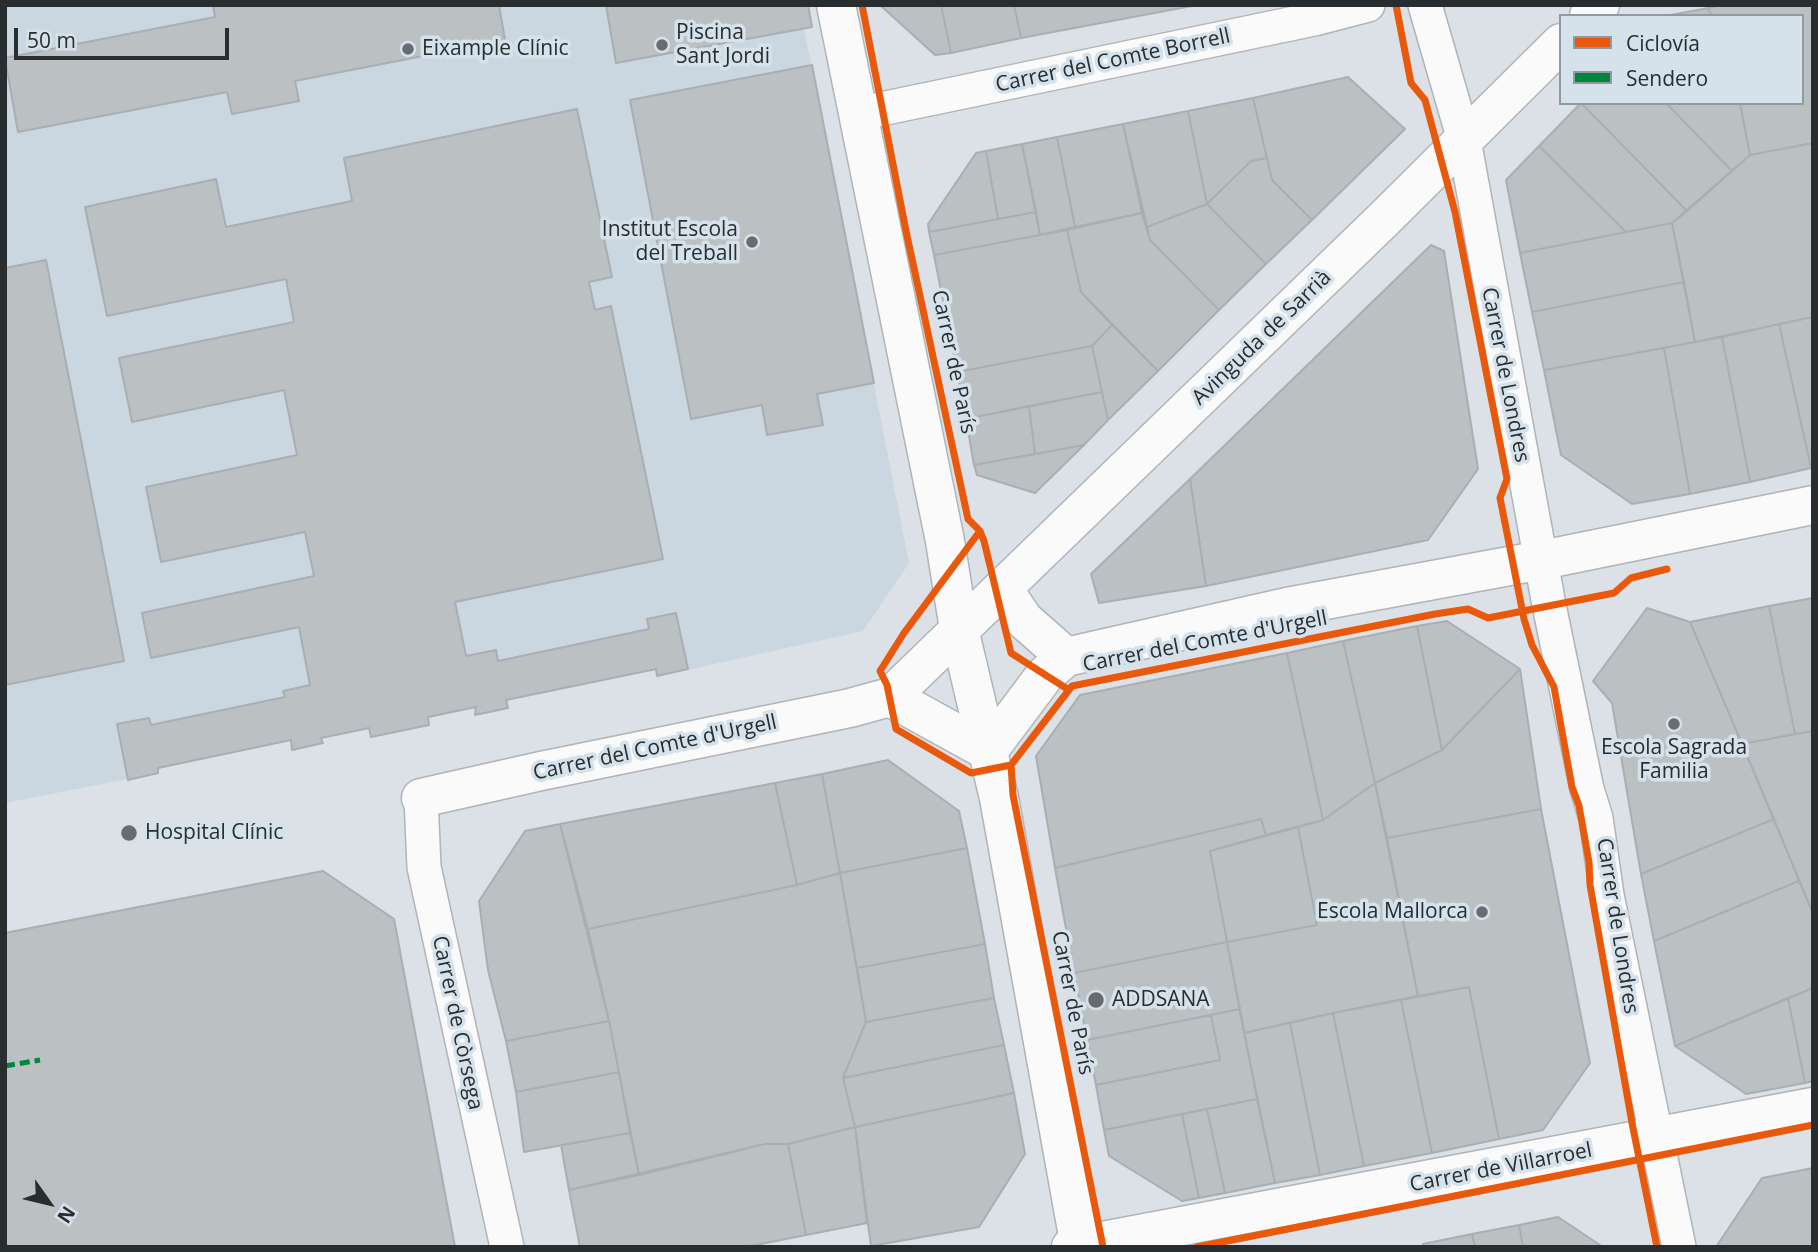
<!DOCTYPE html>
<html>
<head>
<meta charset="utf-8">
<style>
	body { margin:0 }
	#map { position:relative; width:1818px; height:1252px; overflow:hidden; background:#dbe1e6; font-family:"Open Sans",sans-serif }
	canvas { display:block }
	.frame { position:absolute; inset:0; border:7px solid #282d30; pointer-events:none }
	.legend { position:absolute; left:1559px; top:14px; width:245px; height:91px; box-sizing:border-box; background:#d6e2eb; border:2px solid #909aa0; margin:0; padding:9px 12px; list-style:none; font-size:21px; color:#282d30 }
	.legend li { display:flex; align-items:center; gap:14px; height:35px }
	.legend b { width:35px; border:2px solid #909aa0 }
	.north { position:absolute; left:14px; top:1168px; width:70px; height:70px; -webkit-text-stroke:5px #d6e2eb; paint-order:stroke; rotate:124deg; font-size:19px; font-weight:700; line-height:28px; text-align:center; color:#282d30 }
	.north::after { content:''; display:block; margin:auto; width:24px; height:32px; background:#282d30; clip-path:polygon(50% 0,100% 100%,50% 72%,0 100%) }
	.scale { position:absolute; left:14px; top:28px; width:215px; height:32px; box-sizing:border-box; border:4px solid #282d30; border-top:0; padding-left:9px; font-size:21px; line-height:24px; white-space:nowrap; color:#282d30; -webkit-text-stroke:5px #d6e2eb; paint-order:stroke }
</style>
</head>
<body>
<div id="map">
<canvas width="1818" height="1252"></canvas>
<div class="frame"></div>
<ul class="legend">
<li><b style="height:9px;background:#e8590c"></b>Ciclovía</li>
<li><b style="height:9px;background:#00873e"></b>Sendero</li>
</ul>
<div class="north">N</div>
<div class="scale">50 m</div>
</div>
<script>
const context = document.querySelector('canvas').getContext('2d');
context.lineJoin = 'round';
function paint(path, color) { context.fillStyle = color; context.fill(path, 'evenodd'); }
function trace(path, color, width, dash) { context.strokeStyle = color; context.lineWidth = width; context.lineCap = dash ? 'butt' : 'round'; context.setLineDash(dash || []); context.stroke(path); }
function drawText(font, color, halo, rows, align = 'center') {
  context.font = font + ' "Open Sans",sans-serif'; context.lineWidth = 7; context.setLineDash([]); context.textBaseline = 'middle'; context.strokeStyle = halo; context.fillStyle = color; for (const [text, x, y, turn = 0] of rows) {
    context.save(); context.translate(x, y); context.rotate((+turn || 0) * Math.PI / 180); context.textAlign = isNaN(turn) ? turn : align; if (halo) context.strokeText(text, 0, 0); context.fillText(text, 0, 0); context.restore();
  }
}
paint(new Path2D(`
	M5,5h803l4,22 -8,1 105,535 -46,68 -176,39 -30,5 -1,-5 -149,30 1,8 -33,7v-7l-47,9 1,8 -58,12 -2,-9 -47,9 1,6 -31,7 -2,-10 -132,27v6l-153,30z`), '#cad7e1');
const building = new Path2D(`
	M213,5h286l6,35 -210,41 4,20 -67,13 -5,-22 -209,40 -13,-74 210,-41z
	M606,5h202l4,22 -196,36z
	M880,5h61l10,48 -16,2z
	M941,5h73l7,33 -70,15z
	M1014,5h183l-176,33z
	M1721,5h92v138l-63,12 -10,-52h62v-87h-90l-4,-8z
	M1708,8l4,8 -41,-1z
	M812,65l62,318 -57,11 6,31 -56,10 -5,-30 -71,14 -61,-319z
	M1348,77l57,52 -93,91 -40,-40 -19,-82z
	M1253,98l14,60 -16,3 -44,43 -19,-93z
	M1581,103l106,108 -15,12 -46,9 -87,-86z
	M1581,103h85l66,68 -45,40z
	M1666,103h74l10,52 -18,16z
	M577,109l35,168 -23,5 6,28 16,-4 52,253 -208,43 11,54 30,-6 2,11 151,-32 -2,-10 29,-6 12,56 -31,7 -1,-7 -150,31 2,8 -33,7 1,-8 -48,10 1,8 -58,12 -2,-9 -48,10 2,5 -31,7 -1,-10 -133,28v5l-30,7 -11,-56 32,-6 2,7 134,-28 -2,-6 27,-6 -11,-58 -148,31 -9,-45 172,-37 -9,-44 -144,30 -15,-75 151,-32 -13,-65 -152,32 -13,-64 175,-36 -8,-43 -179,37 -22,-109 131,-28 10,48 126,-26 -8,-43z
	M1188,111l19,93 -60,23 -24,-103z
	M1123,124l19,89 -67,14 -18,-90z
	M1057,137l18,90 -35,8 -18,-91z
	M1813,143v174l-118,25 -23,-119 78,-68z
	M1022,144l14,68 -38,7 -12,-68z
	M1539,146l87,86 -106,21 -14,-73z
	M986,151l12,68 -69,13 -1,-8 48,-71z
	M1267,158l5,22 40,40 -46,44 -59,-60 44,-43z
	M1207,204l59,60 -47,46 -69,-70 -3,-13z
	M1036,212l4,23 -106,20 -5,-23z
	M1142,213l8,27 69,70 -61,61 -77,-79 -14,-62z
	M1672,223l12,59 -152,30 -12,-59z
	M1067,230l14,62 31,33 -20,21 -135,26 -23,-117z
	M1431,245l13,6 34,218 -50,71 -222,46 -16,-107z
	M46,260l78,401 -119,24v-417z
	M1684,282l11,60 -151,28 -12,-58z
	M1813,317v151h-2l-32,-144z
	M1779,324l32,144 -61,14 -28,-145z
	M1112,325l46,46 -50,49 -16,-74z
	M1722,337l28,145 -60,12 -26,-146z
	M1092,346l10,46 -136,27 -9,-47z
	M1664,348l26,146 -58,10 -71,-49 -17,-85z
	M1102,392l6,28 -24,25 -49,9 -6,-48z
	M1029,406l6,48 -61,11 -8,-46z
	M1084,445l-49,48 -58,-18 -3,-10z
	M1190,479l16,107 -107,17 -8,-29z
	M1813,598v133l-18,3 -26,-128z
	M1769,606l26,128 -53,10 -52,-122z
	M1647,608l43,14 84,197 -133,55 -29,-171 -19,-22z
	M1447,621l73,48 -78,81 -25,-124z
	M1417,626l25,124 -67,33 -32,-142z
	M1343,641l32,142 -52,37 -36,-167z
	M1287,653l36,167 -57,15 -5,-16 -206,49 -19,-112 44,-61z
	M1520,669l21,140 -154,29 -12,-55 67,-33z
	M1813,731v182l-71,-169z
	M888,760l71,51 8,37 -127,25 -18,-99z
	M822,774l18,99 -43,12 -22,-102z
	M775,783l22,102 -209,44 -28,-105z
	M1375,783l43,213 -85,17 -89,20 -17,-91 90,-17 -19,-98 25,-7z
	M1541,809l49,254 -47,67 -44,9 -30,-152 -51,9 -31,-158z
	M1261,819l5,16 -56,16 17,91 -153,31 -19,-105z
	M1774,819l25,62 -145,60 -13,-67z
	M560,824l49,197 -103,20 -18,-71 -9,-69 46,-70z
	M1298,827l19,98 -90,17 -17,-91z
	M967,848l18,96 -128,24 -17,-95z
	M323,871l71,48 61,328h-450v-314z
	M840,873l26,149 -23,56 12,49 -67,17h-23l-126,31 -30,-154 -21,-92 209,-44z
	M1799,881l14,32v75l-138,58 -21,-105z
	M1227,942l13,67 -153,31 -13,-67z
	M985,944l9,54 -128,24 -9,-54z
	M1469,987l30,152 -67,14 -31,-153z
	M1813,988v93l-8,2 -17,-85z
	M994,998l10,47 -161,33 23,-56z
	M1788,998l17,85 -59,11 -71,-48z
	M1401,1000l31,153 -68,13 -31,-153z
	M1240,1009l17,90 -153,31 -8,-45 124,-25 -9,-45z
	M1333,1013l31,153 -44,9 -30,-152z
	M1211,1015l9,45 -124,25 -9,-45z
	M609,1021l10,51 -103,20 -10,-51z
	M1290,1023l30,152 -45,8 -31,-150z
	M1004,1045l10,48 -159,34 -12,-49z
	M619,1072l11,61 -106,19 -8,-60z
	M1014,1093l11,61 -46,73 -108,19 -16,-119z
	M1257,1099l18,84 -50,10 -18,-84z
	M1207,1109l18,84 -26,5 -17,-84z
	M1182,1114l17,84 -17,3 -73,-45 -5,-26z
	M855,1127l12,96 -61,12 -18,-91z
	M630,1133l9,42 -70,15 -8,-45z
	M765,1144h23l18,91 -60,12h-166l-11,-57z
	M1813,1168v79h-97l46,-69z
	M1558,1217l45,30h-80l-4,-22z
	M1519,1225l4,22h-48l-3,-13z
	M1472,1234l3,13h-52v-3z`);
paint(building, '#bbc0c3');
trace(building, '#aaaeb2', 2);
const minor = new Path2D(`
	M1425,5l39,135 85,465 38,184 9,29 11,77 72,352
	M857,114l457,-95 54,-14
	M421,798l3,69 83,380`);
const tertiary = new Path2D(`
	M1071,1247l742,-140`);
const secondary = new Path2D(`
	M836,5l109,536 14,88 40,169 81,449
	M1003,589l21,31 42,37
	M890,697l98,54
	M988,751l57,-76 21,-18 221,-50 255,-47 271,-55`);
const primary = new Path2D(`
	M1589,16l11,-11
	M421,798l120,-27 309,-63 40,-11 494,-478 177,-176`);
trace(minor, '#afb4b8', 36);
trace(tertiary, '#afb4b8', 41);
trace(secondary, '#afb4b8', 41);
trace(primary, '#afb4b8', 41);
trace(minor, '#fafafb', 33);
trace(tertiary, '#fafafb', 38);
trace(secondary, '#fafafb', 38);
trace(primary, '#fafafb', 38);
trace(new Path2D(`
	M5,1066l35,-6`), '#00873e', 5, [10, 5]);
trace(new Path2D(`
	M862,5l44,226 62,288 12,12 4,10 27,112 58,37
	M1396,5l15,78 14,17 30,112 52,267 -7,19 2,10 22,111 8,26 22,42 18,100 7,19 10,56 1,23 42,238 25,124
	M980,531l-76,102 -24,38 7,14 9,44 75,44 40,-8 61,-79 363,-72 33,-5 20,9 126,-25 17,-15 36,-9
	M1011,765l2,30 90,452
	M1197,1247l616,-122`), '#e8590c', 7);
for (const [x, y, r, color] of [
	[662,45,7,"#676c70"],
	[408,49,7,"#676c70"],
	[752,242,7,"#676c70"],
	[1674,724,7,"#676c70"],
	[129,833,9,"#676c70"],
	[1482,912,7,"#676c70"],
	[1096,1000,9,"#676c70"]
]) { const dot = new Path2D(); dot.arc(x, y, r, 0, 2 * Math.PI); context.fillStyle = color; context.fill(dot); trace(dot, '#d6e2eb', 2.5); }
drawText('21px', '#282d30', '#d6e2eb', [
	["Piscina",676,33],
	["Sant Jordi",676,57],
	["Eixample Clínic",422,49],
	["Institut Escola",738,230,"right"],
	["del Treball",738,254,"right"],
	["Escola Sagrada",1674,748,"center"],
	["Familia",1674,772,"center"],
	["Hospital Clínic",145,833],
	["Escola Mallorca",1468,912,"right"],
	["ADDSANA",1112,1000]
], 'left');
drawText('21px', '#282d30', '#d6e2eb', [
	["Carrer del Comte Borrell",1113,61,-12],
	["Avinguda de Sarrià",1262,338,-44],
	["Carrer de París",953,362,78],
	["Carrer de Londres",1505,375,79],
	["Carrer del Comte d'Urgell",1205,642,-11],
	["Carrer del Comte d'Urgell",655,748,-12],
	["Carrer de Londres",1617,926,81],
	["Carrer de París",1072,1003,79],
	["Carrer de Còrsega",457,1023,78],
	["Carrer de Villarroel",1501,1168,-11]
]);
</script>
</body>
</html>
